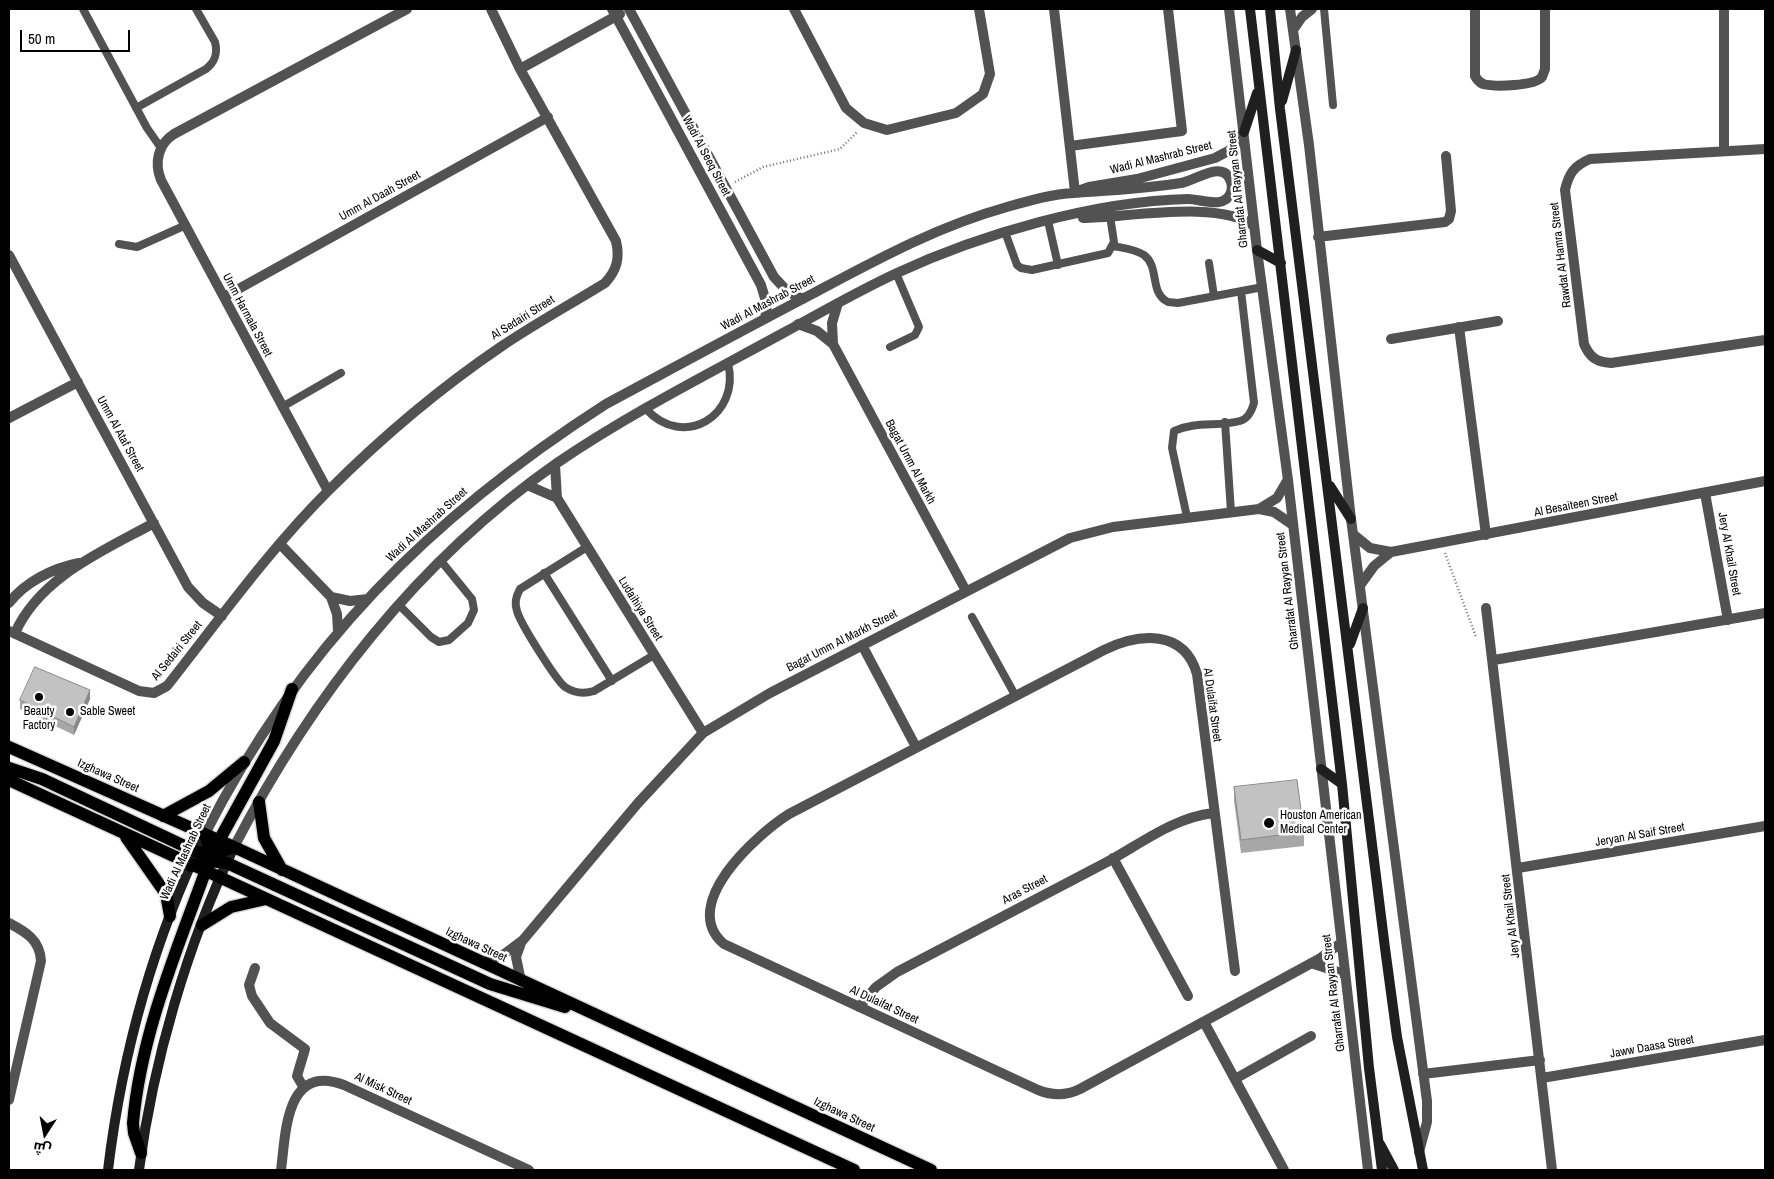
<!DOCTYPE html>
<html>
<head>
<meta charset="utf-8">
<style>
	body { margin:0 }
	#map { position:relative; width:1774px; height:1179px; overflow:hidden; background:#fff; font-family:"Archivo Narrow",Cairo,sans-serif }
	canvas { display:block }
	.frame { position:absolute; inset:0; border:10px solid #000; pointer-events:none }
	.north { position:absolute; left:20px; top:1109px; width:50px; height:50px; -webkit-text-stroke:4px #fff; paint-order:stroke; rotate:191deg; font-size:14px; font-weight:700; line-height:20px; text-align:center; color:#000 }
	.north::after { content:''; display:block; margin:auto; width:18px; height:22px; background:#000; clip-path:polygon(50% 0,100% 100%,50% 72%,0 100%) }
	.scale { position:absolute; left:20px; top:30px; width:110px; height:22px; box-sizing:border-box; border:2px solid #000; border-top:0; padding-left:6px; font-size:15px; line-height:18px; white-space:nowrap; color:#000; -webkit-text-stroke:4px #fff; paint-order:stroke }
</style>
</head>
<body>
<div id="map">
<canvas width="1774" height="1179"></canvas>
<div class="frame"></div>
<div class="north">ش</div>
<div class="scale">50 m</div>
</div>
<script>
const context = document.querySelector('canvas').getContext('2d');
context.lineJoin = 'round';
function trace(path, color, width, dash) { context.strokeStyle = color; context.lineWidth = width; context.lineCap = dash ? 'butt' : 'round'; context.setLineDash(dash || []); context.stroke(path); }
function paint(path, color) { context.fillStyle = color; context.fill(path, 'evenodd'); }
function drawText(font, color, halo, rows, align = 'center') {
  context.font = font + ' "Archivo Narrow",sans-serif'; context.lineWidth = 5; context.setLineDash([]); context.textBaseline = 'middle'; context.strokeStyle = halo; context.fillStyle = color; for (const [text, x, y, turn = 0] of rows) {
    context.save(); context.translate(x, y); context.rotate((+turn || 0) * Math.PI / 180); context.textAlign = isNaN(turn) ? turn : align; if (halo) context.strokeText(text, 0, 0); context.fillText(text, 0, 0); context.restore();
  }
}
const primary = new Path2D(`
	M9,747l225,100 697,323
	M9,768l33,11 155,73 17,2 20,-7
	M9,780l845,390
	M259,802l5,36 18,32
	M163,816l46,-25 35,-29
	M126,837l40,57 4,22
	M216,846l58,-105 18,-52
	M191,866l18,-5 18,2 263,121 75,23
	M202,925l29,-18 35,-8
	M141,1153l-7,-20 -1,-10c8,-90 44,-173 74,-256l2,-20 -4,-13`);
trace(primary, '#dbdbdb', 15);
trace(new Path2D(`
	M735,182l28,-15 77,-18 17,-17
	M1445,553l31,84`), '#747474', 2.5, [1, 2.5]);
trace(new Path2D(`
	M83,9l64,119 14,20
	M1324,9l9,96
	M136,108l70,-39c9,-7 12,-15 9,-27l-19,-33
	M1048,221l10,44
	M1005,232l12,33 4,3 11,2 76,-17 6,-11 -4,-26
	M119,244l18,3 49,-22
	M1113,246c10,2 22,3 31,9 16,12 5,38 24,47l10,1 85,-16
	M1209,263l5,33
	M890,347l25,-12 4,-8 -23,-54
	M282,407l59,-34
	M646,409c37,41 95,7 82,-46
	M1225,422l6,90
	M1187,517l-15,-69 2,-17c21,-10 44,-4 66,-10 8,-2 12,-11 14,-18l-13,-112
	M587,547l-67,42c-4,7 -6,14 -3,22 3,12 39,69 48,76 9,6 19,7 29,4l60,-36
	M544,573l68,108
	M399,605l32,32 8,5 10,-2 19,-17 6,-13 -2,-11 -31,-38
	M972,617l43,78`), '#525252', 8);
trace(new Path2D(`
	M612,9l149,276 6,20 -2,14
	M629,9l145,268 14,15 15,7
	M794,9l52,99 18,15 23,7 69,-17 27,-19 7,-20 -11,-65
	M1054,9l21,183 14,-5 48,-8 78,-21 17,-9 12,-17
	M1229,9l28,241 31,230 80,690
	M1290,9l19,136 42,374 76,582v21l-8,30
	M1475,9v67c2,4 4,6 8,8 12,3 52,2 59,-7l3,-8v-60
	M1724,9v142
	M1293,30l9,-13 10,-8
	M520,69l100,-55
	M1070,146l112,-15 -14,-122
	M1765,149l-175,10c-16,7 -21,14 -25,31l19,154c6,14 13,18 27,19l154,-23
	M1083,218c42,0 137,-19 171,8
	M1318,237l127,-15 4,-3 2,-8 -5,-55
	M9,255l179,332 15,16 19,13
	M224,297l324,-180
	M798,324l19,7 16,13 133,247
	M1459,327l27,208
	M1391,339l107,-18
	M833,344l-1,-21 6,-20
	M9,418l69,-36
	M555,465l2,33 146,235
	M527,485l30,13
	M328,491l-167,-311c-7,-17 -3,-36 13,-46l233,-125
	M1705,493l23,127
	M1259,509l18,-11 10,-17
	M1354,535l16,13 21,4 374,-71
	M281,545l50,52 6,17 1,17
	M1361,584l13,-18 17,-14
	M331,597l19,4 18,-2
	M9,603c16,-21 44,-35 70,-40
	M1486,608l66,562
	M9,631l130,60 15,2 13,-7c52,-66 102,-136 161,-195 53,-53 112,-103 174,-145 34,-23 69,-42 103,-63 12,-13 15,-25 11,-42l-96,-172 -29,-60
	M15,633c25,-56 88,-82 139,-110
	M862,645l54,102
	M1494,660l271,-47
	M205,834c95,-187 225,-317 401,-430 69,-37 137,-74 206,-110 64,-34 126,-68 195,-87 21,-6 45,-13 67,-14 35,-3 71,-4 107,-10 14,-2 43,-25 50,-1 1,3 1,7 0,10 -6,18 -30,7 -43,7 -93,2 -207,35 -291,74 -39,18 -75,39 -112,59 -77,42 -156,82 -228,131 -139,97 -246,235 -323,384
	M1113,858l75,138
	M1518,868l247,-42
	M9,923c17,9 31,17 32,38l-32,139
	M483,963l20,-8 20,-15 115,-137 65,-70 67,-40 300,-155 43,-11 146,-18 15,3 19,13
	M1311,963l33,11
	M255,968l-6,17 3,11 18,27 35,26 -8,27 7,12
	M1235,971l-38,-297c-13,-45 -58,-41 -93,-24l-315,164c-33,21 -111,91 -65,130l314,146c15,6 28,6 42,-1l239,-130 22,-16
	M521,981l-5,-24 5,-14
	M859,1007l17,-20 21,-15c70,-37 140,-74 210,-110 35,-19 66,-44 106,-49
	M1204,1022l80,148
	M1423,1074l117,-14
	M1542,1078l223,-38
	M1235,1079l76,-43
	M281,1170c5,-37 4,-107 63,-85l185,85`), '#525252', 10);
trace(new Path2D(`
	M1250,9l92,775 27,284 13,102
	M1270,9l10,100 105,839 12,89 26,133
	M1282,101l14,-51
	M1244,132l13,-39
	M1257,250l24,13
	M1330,486l21,33
	M1350,644l13,-36
	M1321,769l21,15
	M1380,1144l14,26
	M108,1170c14,-116 46,-231 97,-336
	M139,1170c14,-108 48,-225 95,-323`), '#1f1f1f', 10);
trace(primary, '#000', 12);
paint(new Path2D(`
	M90,699l-16,36 -54,-26v-9z
	M1234,787l70,45v14l-63,7 -7,-52z`), '#a7a7a7');
paint(new Path2D(`
	M90,690v9l-16,36v-8z`), '#888');
const building = new Path2D(`
	M35,667l55,23 -16,37 -54,-27z
	M1297,780l7,52 -63,8 -7,-53z`);
paint(building, '#c2c2c2');
trace(building, '#888', 1);
for (const [x, y, r, color] of [
	[39,697,5,"#000"],
	[70,712,5,"#000"],
	[1269,823,6,"#000"]
]) { const dot = new Path2D(); dot.arc(x, y, r, 0, 2 * Math.PI); context.fillStyle = color; context.fill(dot); trace(dot, '#fff', 2); }
drawText('12px', '#000', '#fff', [
	["Wadi Al Seeq Street",706,156,62],
	["Wadi Al Mashrab Street",1161,158,-14],
	["Gharrafat Al Rayyan Street",1238,189,-96],
	["Umm Al Daah Street",380,196,-29],
	["Rawdat Al Hamra Street",1561,255,-97],
	["Wadi Al Mashrab Street",768,303,-28],
	["Umm Harmala Street",247,315,62],
	["Al Sedairi Street",523,318,-32],
	["Umm Al Ataf Street",120,434,61],
	["Bagat Umm Al Markh",910,462,62],
	["Al Besaiteen Street",1576,505,-11],
	["Wadi Al Mashrab Street",427,525,-42],
	["Jery Al Khail Street",1729,554,80],
	["Gharrafat Al Rayyan Street",1288,591,-97],
	["Ludaihiya Street",640,609,58],
	["Bagat Umm Al Markh Street",842,641,-27],
	["Al Sedairi Street",177,651,-51],
	["Al Dulaifat Street",1212,705,82],
	["Izghawa Street",108,776,24],
	["Jeryan Al Saif Street",1640,835,-10],
	["Wadi Al Mashrab Street",186,852,-65],
	["Aras Street",1025,890,-28],
	["Jery Al Khail Street",1511,916,-97],
	["Izghawa Street",476,945,25],
	["Gharrafat Al Rayyan Street",1334,993,-97],
	["Al Dulaifat Street",884,1005,25],
	["Jaww Daasa Street",1652,1047,-10],
	["Al Misk Street",383,1089,25],
	["Izghawa Street",844,1115,25]
]);
drawText('12px', '#000', '#fff', [
	["Beauty",39,712,"center"],
	["Factory",39,726,"center"],
	["Sable Sweet",80,712],
	["Houston American",1280,816],
	["Medical Center",1280,830]
], 'left');
</script>
</body>
</html>
